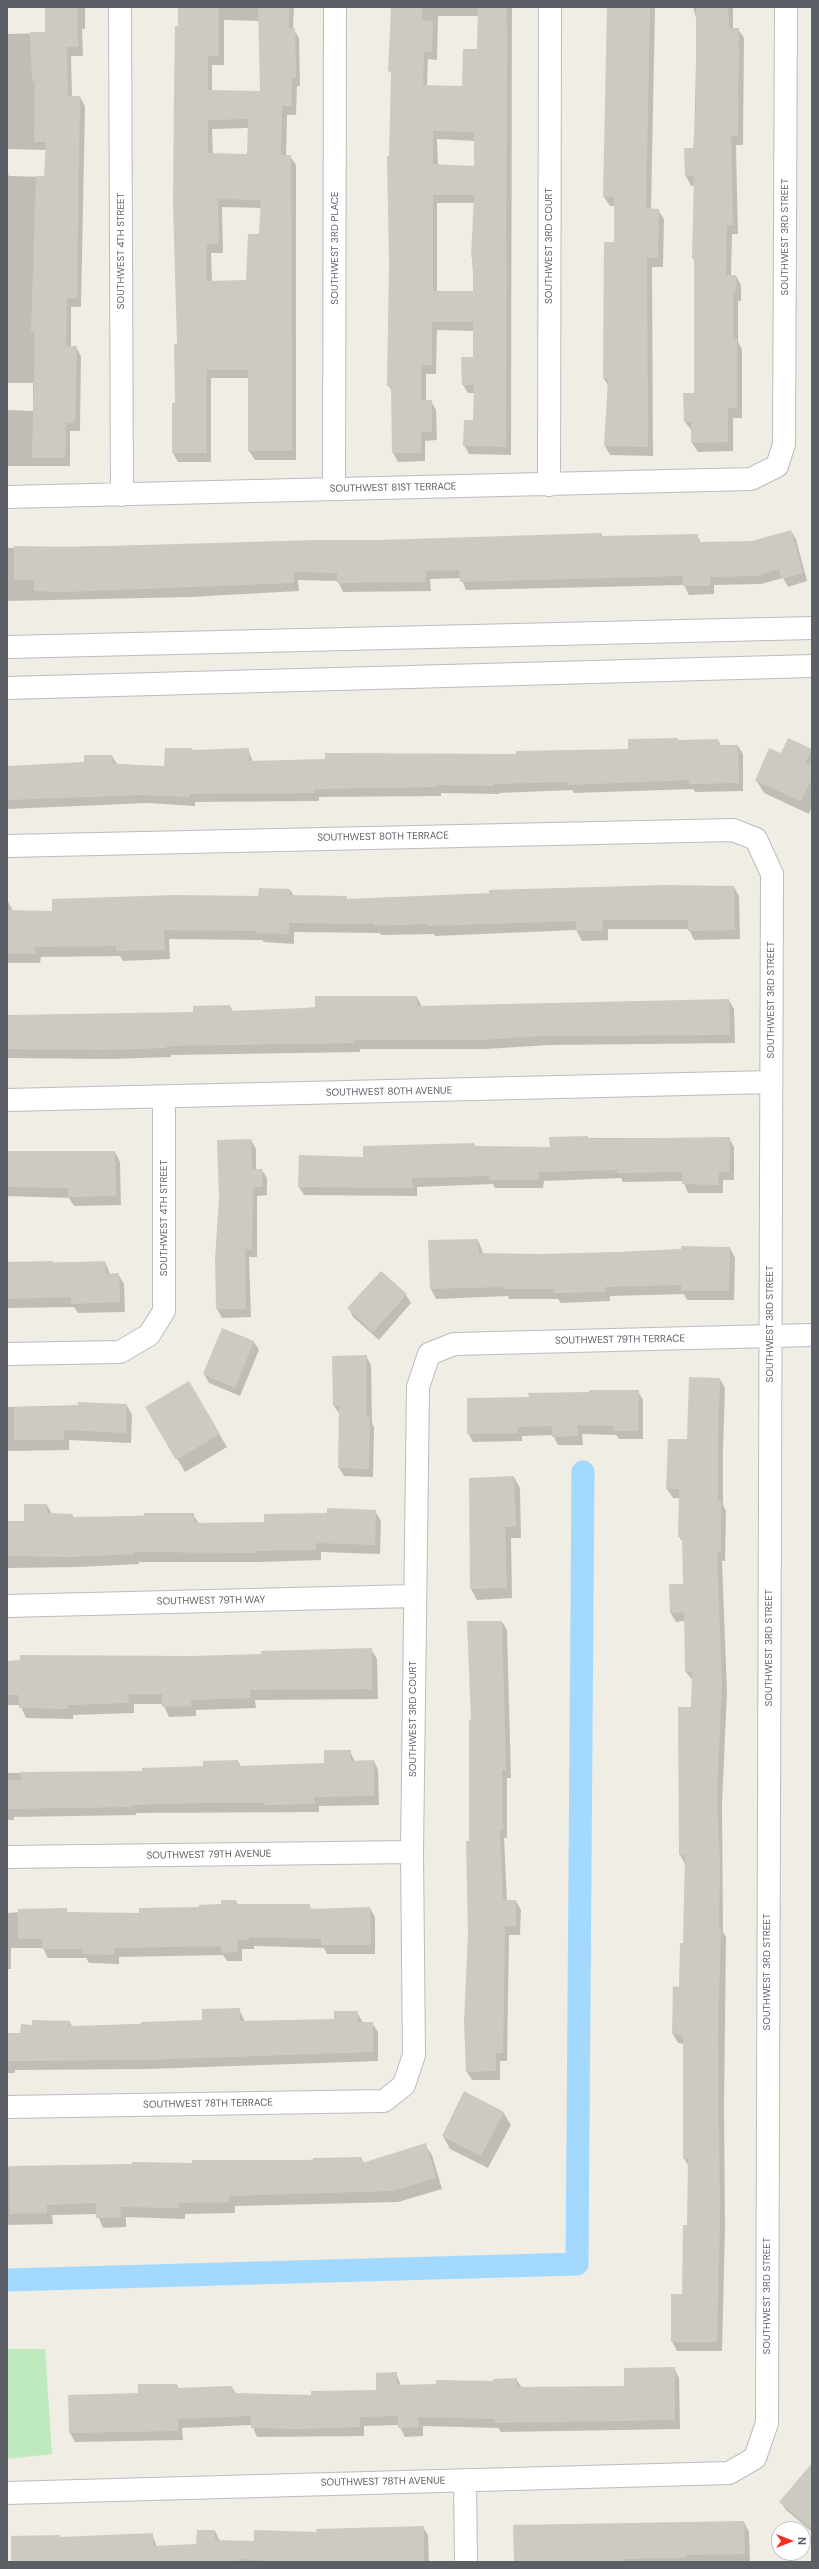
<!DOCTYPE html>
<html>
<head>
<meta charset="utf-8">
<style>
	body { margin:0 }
	#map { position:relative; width:819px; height:2569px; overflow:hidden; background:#f0ede4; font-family:"DM Sans",sans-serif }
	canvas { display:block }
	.frame { position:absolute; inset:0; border:8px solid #5c6066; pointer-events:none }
	.north { position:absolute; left:771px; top:2521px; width:40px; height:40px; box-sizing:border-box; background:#fff; border:1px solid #bebfc2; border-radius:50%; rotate:90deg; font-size:11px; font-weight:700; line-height:16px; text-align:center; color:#5c6066 }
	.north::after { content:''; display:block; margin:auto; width:14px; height:18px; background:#fa2d1f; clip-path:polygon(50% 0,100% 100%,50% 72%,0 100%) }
</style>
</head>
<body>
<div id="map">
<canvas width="819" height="2569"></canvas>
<div class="frame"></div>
<div class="north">N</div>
</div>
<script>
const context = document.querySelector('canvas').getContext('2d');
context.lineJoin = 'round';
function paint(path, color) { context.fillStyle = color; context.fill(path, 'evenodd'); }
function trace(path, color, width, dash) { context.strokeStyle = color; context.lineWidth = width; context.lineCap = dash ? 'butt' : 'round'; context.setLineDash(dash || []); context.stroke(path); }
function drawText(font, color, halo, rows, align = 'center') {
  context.font = font + ' "DM Sans",sans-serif'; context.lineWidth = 4; context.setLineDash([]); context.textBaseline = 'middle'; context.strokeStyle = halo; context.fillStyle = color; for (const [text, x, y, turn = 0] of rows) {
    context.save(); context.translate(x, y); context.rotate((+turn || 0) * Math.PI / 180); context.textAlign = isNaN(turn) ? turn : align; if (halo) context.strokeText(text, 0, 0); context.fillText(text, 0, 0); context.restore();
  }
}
paint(new Path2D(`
	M7,2349h38l7,105 -45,5z`), '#beeabe');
paint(new Path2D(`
	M46,7h39v22h-3l1,27h-12l1,41h8l5,9 -4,201h-10v40h5l5,9 -1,75h-10v35h-63v-56l26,1v-28h-26v-211l2,4 36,1 1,-27 -39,-1v-115l39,-1z
	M179,7h115l-1,22 6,9 1,48h-3l-1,29h-9l-1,41h4l6,9v295h-41l-6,-9v-73h-38v84h-33l-5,-9 5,-108zM224,20l36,1 1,71 -49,-1v-26h12zM248,128v27l-35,-1 -1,-25zM222,207l40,1 -2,27 -13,46 -35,1 -1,-29h12z
	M392,7h120l-1,448 -42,-1 -5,-9 10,-24v-28h-6l-5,-8 11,-27v-27l-37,-1 -1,44h-10v27h5l5,9 1,30 -12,1v20l-27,1 -5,-9 -1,-62 -4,-6zM438,16h40v34l-15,37 -36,-1 1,-27 9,1zM437,139l38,2v26l-37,-1zM437,203h38l-3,54 2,35h-37z
	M608,7h47l-4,202 7,1 6,9 -1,48h-11l1,189 -43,-1 -5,-9 4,-59 -5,-8 11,-136v-37h-5l-6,-9z
	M693,7h40v22h5l6,9 -1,107h-7l2,89h-6l-1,42h5l5,9v16h-3v41l4,7v69h-9v33l-35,1 -6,-9v-12l-7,-9 -1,-28h11v-132l-2,-4 2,-73 -4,1 -5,-10 -1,-27h9l3,-128z
	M791,531l5,8 11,42 -19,6 -5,-9 -22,6 -47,1v9l-25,1 -5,-10 -218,5 -5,-12 -31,1 1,12 -88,1 -5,-11 -40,-1 1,11 -109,6 -183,4v-53l371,-7 223,-7 2,3 94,-2 4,8 51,-1z
	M718,740l3,6h17l5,8v37l-48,1 -2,-3 -119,4 -2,-3 -73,3v1l-58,-1v3l-122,1v4l-124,1v4l-47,-3 -141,6v-42l78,-4 27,-7 5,8 48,3 26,-18 1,2 56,-2 5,13 264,-7 112,-5z
	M811,750l1,56 -3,8 -45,-21 -8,-13 25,-26z
	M734,887l5,9 1,43 -46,1 -5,-11h-81v11l-26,1 -6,-11 -141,6 -1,-2 -53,1 -1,-2 -86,-1v12l-30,-2 -2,-2 -93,-1 1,20 -47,2 -3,-5 -79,1 -1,6h-33v-63l6,11 40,1 206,-15 31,-7 4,6 52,1 2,3z
	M417,997l5,10 307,-7 5,9 1,34 -186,2 -63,4h-126v3l-189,3v2l-61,2 -103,-1v-42l187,-3 36,-7 3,6 71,-3z
	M550,1138h179l5,9v33h-11v13h-35l-5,-12 -60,1 -2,-4 -77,3 -1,7h-48l-2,-4 -76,3v9l-113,-1 -5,-8 65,-29 110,-14 2,4h75z
	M251,1140l5,9v21h6l5,8v17l-10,1v61h-8l2,60 -29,1 -5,-9 -1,-51z
	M7,1152h108l5,10 1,43 -47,1 -5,-8 -62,-2z
	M478,1240l6,15h57l189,-7 5,10 -1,42h-47l-3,-6 -74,2v5l-49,2 -3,-4h-49l-1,-3 -72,3 -5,-10z
	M105,1262l5,12h8l6,10 1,28 -47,1 -4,-6 -67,1v-45z
	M382,1272l24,23 5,8 -32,37 -26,-23 -4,-9z
	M254,1342l5,8 -19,46 -31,-13 -5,-9z
	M366,1356l5,9 1,58 2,4 -1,50 -29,-1 -5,-8 1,-53 -6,-9 -1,-49z
	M720,1379l5,9 -2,62v55l3,6 -1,50h-3l5,131 -5,112 1,128 3,5 -2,170 1,121 -3,123h-45l-5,-10 11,-46 5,-69 1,-59 -5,-9v-114l-6,-1 -5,-9 1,-47 6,1 4,-44 1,-80 -5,-9 13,-174 -7,-9 -1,-51 -9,1 -6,-10 14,-27 -1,-42 -4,-7 1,-38h-7l-6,-9 21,-49z
	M189,1383l38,64 -42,25 -38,-64z
	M638,1391l5,9v39h-24l-3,-4 -34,-1 1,11h-25l-5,-10 -31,1v5l-49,1 -5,-9 62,-35z
	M126,1404l6,11 -1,28 -62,-3v10l-62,1v-44z
	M514,1477l6,11 1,50h-10l1,60 -35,2 -6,-11z
	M47,1505l5,9 20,1 2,3 119,-4 6,10 66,-1 110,-12 6,10 -1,33 -59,-2v8l-61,2h-121v2l-61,3 -71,1v-46h18z
	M502,1622l5,8 4,148h-4v60h-3l3,63h9l5,9 -1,25h-11l-2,126h-7v19h-28l-5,-8 5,-351z
	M371,1649l6,10 1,40 -123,1 1,8 -60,2v6l-27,1 -6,-13h-29v9l-61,2v4l-47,-1 -6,-13h-13v-43l255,-7z
	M350,1751l5,11 19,-1 4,9 1,35 -60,1v6l-183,1v2l-122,2v3h-7v-47l136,-1 61,-5 34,-6 3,6 84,-3z
	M236,1901l2,4h71l3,5 58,-2 5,9v37h-48l-3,-6 -70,-2v3h-12v12h-15l-4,-6 -104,2v7l-30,-1 -3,-5h-38l-5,-10h-32v21h-4v-56l59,-4 2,4 72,1 82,-9z
	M239,2009l6,13 90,-2 22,-8 6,11h9l6,9v29l-230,8 -133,1v3h-8v-39h14l12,-8 37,-4 2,5 131,-6z
	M503,2112l8,13 -23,43 -38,-19 -7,-13z
	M425,2145l7,10 10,34 -44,13 -163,4v7l-50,1v5l-59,-2v10l-23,1 -6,-14 -45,1 1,9 -46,1v-58l186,-3 168,-6 3,5z
	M674,2368l5,10 1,51 -179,3 -3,-4 -75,-2v10l-18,1 -6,-12 -35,1v10l-107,1 -5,-12 -70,3 1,12 -108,2 -5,-9 -1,-37 70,-2 38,-9 2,4 53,-2 4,7 76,2 65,-5 19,-18 5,13 93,-4 22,-3 6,9 103,-1z
	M812,2466v66l-26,-22 -5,-8z
	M744,2522l5,10 1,30 -235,-1 -1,-35z
	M423,2527l5,8 1,27h-417l48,-24 92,-4 5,13 40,-2 18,-14 5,10 35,1 63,-9z`), '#0003');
trace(new Path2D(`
	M7,2280l570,-16 6,-792`), '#a4d9ff', 23);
paint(new Path2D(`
	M45,7h32l1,40h-11l1,49h12l-3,202h-10l-1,48h11l-2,77h-9l-1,35h-33l3,-126h-4l5,-156h8l2,-34h-12l1,-61h-3l-2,-49h15z
	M178,7h41v49h-11v34l52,1 -2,-84h31v21h6l1,50h-4l-1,28h-9l-1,49h10l1,296h-44v-81h-41v83h-35v-50h3l-1,-59h3l-4,-140 1,-113 1,-65h3zM248,119l-1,35 -39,-1v-33zM218,199l43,1 -2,34h-11l-2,46 -39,1v-37h12z
	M391,7h31v13l11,1 -1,31 -8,-1 -1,34 39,1 1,-37h14l1,-42h29l-1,440 -43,-1 1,-26h9l1,-35h-12l-1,-28h12v-35h-41v43h-11v35h11v32h-11v21h-29l-1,-67h-4l2,-122 -2,-108h2l2,-84 -3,-1zM433,131l41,1v34l-41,-2zM433,195h41l-3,62h2v34h-40z
	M607,7h43l-4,201 13,1 -1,49h-11l1,189 -44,-1 4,-67h-5l1,-137h10v-45h-11z
	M696,7h32l1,21h10l-1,108h-7l2,89h-6l-1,50h10v16h-3v48h4v69h-9v34l-37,1v-21h-7l-1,-29h11v-134h-2l2,-83h-9l-1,-28h9l3,-40z
	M791,530l12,43 -21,6 -3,-10 -23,7 -46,1v9h-27v-10l-223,6 -1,-12 -33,1v11l-89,1v-10l-43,-1v11l-230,9 -30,-1v-11h-20v-34l61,1 241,-7h62l224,-7v3l96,-2v8l54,-1z
	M678,738v2l40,-1v6h20l1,38 -50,1v-4l-121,5v-3l-74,2v2l-57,-1v2l-122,2v4l-125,1v3l-47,-2 -136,5v-34l77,-4v-7h28l1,9 51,2 1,-18h27l-1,2 58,-2v13l76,-2v-6l191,1v-3l112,-2v-10z
	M788,738l24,11 -7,14 7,3v12l-11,23 -46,-20 14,-33 12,5z
	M666,885l68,1 1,44 -47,1v-11h-85v11h-27v-10l-148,5v-2l-54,2v-2l-85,-1v11l-32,-1v-2l-93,-1 1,20 -49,1v-5l-81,1v7l-28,-1v-43l45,1v-12l124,-4 82,1 1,-8 31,1v6l57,1v3l142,-6v-3z
	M315,996h102v10l312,-7 1,36 -187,1 -63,4h-125v3l-189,3 1,2 -63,2 -97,-1v-34l186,-3v-6l37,-1v6l74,-3 11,-1z
	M588,1136v3l142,-2 -1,35h-10v13l-37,-1v-12l-65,1v-3l-78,2v8h-50v-4l-77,2 1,10 -115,-1 1,-32 64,2v-11l111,-3 1,3 75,1 -1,-10z
	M251,1139l1,30h10l1,18h-10l-1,62h-7l1,60h-30l-1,-51 4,-60 -2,-58z
	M7,1151h108l1,45 -48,1v-9l-61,-1z
	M478,1239l1,14 62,1 77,-2 63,-3v-3l49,1 -1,44h-48v-6l-76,2v5l-51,1v-4h-52v-2l-72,2 -2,-49z
	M53,1261v2l52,-2 1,13 13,-1 1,29 -49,2v-7l-64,2v-37z
	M381,1271l26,23 -34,38 -26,-24z
	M222,1328l32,13 -19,47 -32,-14z
	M367,1355v62h3l-1,52 -31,-1 1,-62h-6l-1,-50z
	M689,1377l31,1 -2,62v61h3v51h-4l5,130 -5,112 3,71 -1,62h2l-3,108 2,183 -3,124h-46v-48h11l1,-69h4l1,-66h-5v-124l-11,-1 1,-48 6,1 1,-44h3l2,-88h-6l-1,-148h13l1,-35h-7l-1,-60 -14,1 -1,-29h14l-1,-47h-4l1,-48h-13l2,-50h19z
	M189,1381l31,53 -44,26 -31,-53z
	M589,1390h50l-1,41h-25v-5l-35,-1v11l-26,1v-11l-34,1v6l-51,1v-36l62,-1 -1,-4 61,-1z
	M78,1402l49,2 -1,29 -62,-3v10h-50v-33l64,-1z
	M514,1476l2,51h-11l2,61 -37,1 -1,-111z
	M24,1504h23v9l26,1v3l71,-1v-3h50v10l70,-1v-8l63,-1v-5l49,2 -1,35 -59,-2v7l-61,1v2l-121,-1v2l-62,3 -65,-1v-35h17z
	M467,1621h35l4,149h-4l1,60h-3l3,70h13v27l-11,-1 -2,127h-7v18l-30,1 -2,-50 4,-89 -2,-92h3v-121h2z
	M372,1648v41l-122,1v8l-59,2v6l-29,1v-13h-34l1,9 -61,2v4l-49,-1v-13h-12v-34l13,-1v-5l170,1 71,-2v-3z
	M324,1750h27v11l23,-1v36l-60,1 1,7 -51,1v-2h-60l-72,2v2l-125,2v-29h14l-1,-8 122,-1v-3l61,-2v-5l35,-1v6l86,-3z
	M221,1900h15v4h74v5l60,-2 1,38h-50v-6l-72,-2v3h-12l1,12 -17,1v-7l-106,2 -1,7 -31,-1v-5h-41v-10h-24v-30l49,-1v4l72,1v-5l60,-1v-2l22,-1z
	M240,2008v13l94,-2v-8h24v11h15v30l-231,8 -135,1v-28h13l1,-9 11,1v-5l38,1v5l71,-2v-2l61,-2v-11z
	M464,2091l40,21 -23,44 -39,-20z
	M426,2143l10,35 -44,13 -163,5v6l-50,1v5l-59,-1 1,10 -25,1v-15l-49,2v8l-37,1 -1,-48 123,-2v-2l60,1v-3h121v-2l49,-1v6z
	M675,2367v53l-180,3 -1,-4 -76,-2 1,10 -21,1v-12l-38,1v10l-61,2 -48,-1v-12l-73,3v12l-109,2 -1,-38 70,-2v-9h39v4l55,-2 1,7 78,2v-4l65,-1v-17l21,-1v13l39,-1v-4l57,1v-2l24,-1v9l107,-1v-18z
	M812,2463v66l-33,-27z
	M744,2521l1,33 -60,1v3l-61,1v3l-110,-1 -1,-36z
	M424,2526v36h-140l-45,-3v3h-228v-26l49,-1v2l93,-4v13l43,-2 1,-14h18v10l39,1v-11l63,2 -1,-3z`), '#cdcac2');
const minor = new Path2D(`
	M120,7l2,488
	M549,485l1,-478
	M334,489l1,-482
	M7,497l744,-18 26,-13 7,-22 2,-437
	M7,846l726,-16 23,9 16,35 -5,1549 -12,35 -26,15 -722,20
	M7,1100l764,-18
	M7,1354l113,-2 29,-17 15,-24v-213
	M7,1606l407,-10
	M7,1857l405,-5
	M7,2107l377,-6 20,-16 10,-30 -2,-203 6,-465 11,-33 25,-10 358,-9
	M465,2480l1,82`);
const tertiary = new Path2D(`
	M7,647l805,-19
	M7,688l805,-22`);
trace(minor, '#b9bcc1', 24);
trace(tertiary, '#b9bcc1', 24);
trace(minor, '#fff', 22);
trace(tertiary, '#fff', 22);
drawText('10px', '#5c6066', '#fff', [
	["SOUTHWEST 3RD STREET",785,237,-90],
	["SOUTHWEST 3RD COURT",549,246,-90],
	["SOUTHWEST 3RD PLACE",335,248,-90],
	["SOUTHWEST 4TH STREET",121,251,-90],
	["SOUTHWEST 81ST TERRACE",393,488,-1],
	["SOUTHWEST 80TH TERRACE",383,837,-1],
	["SOUTHWEST 3RD STREET",771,1000,-90],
	["SOUTHWEST 80TH AVENUE",389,1092,-1],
	["SOUTHWEST 4TH STREET",164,1218,-90],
	["SOUTHWEST 3RD STREET",770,1324,-90],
	["SOUTHWEST 79TH TERRACE",620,1340,-1],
	["SOUTHWEST 79TH WAY",211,1601,-1],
	["SOUTHWEST 3RD STREET",769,1648,-90],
	["SOUTHWEST 3RD COURT",413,1719,-90],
	["SOUTHWEST 79TH AVENUE",209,1855,-1],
	["SOUTHWEST 3RD STREET",767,1972,-90],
	["SOUTHWEST 78TH TERRACE",208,2104,-1],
	["SOUTHWEST 3RD STREET",767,2296,-90],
	["SOUTHWEST 78TH AVENUE",383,2482,-1]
]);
</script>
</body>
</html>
